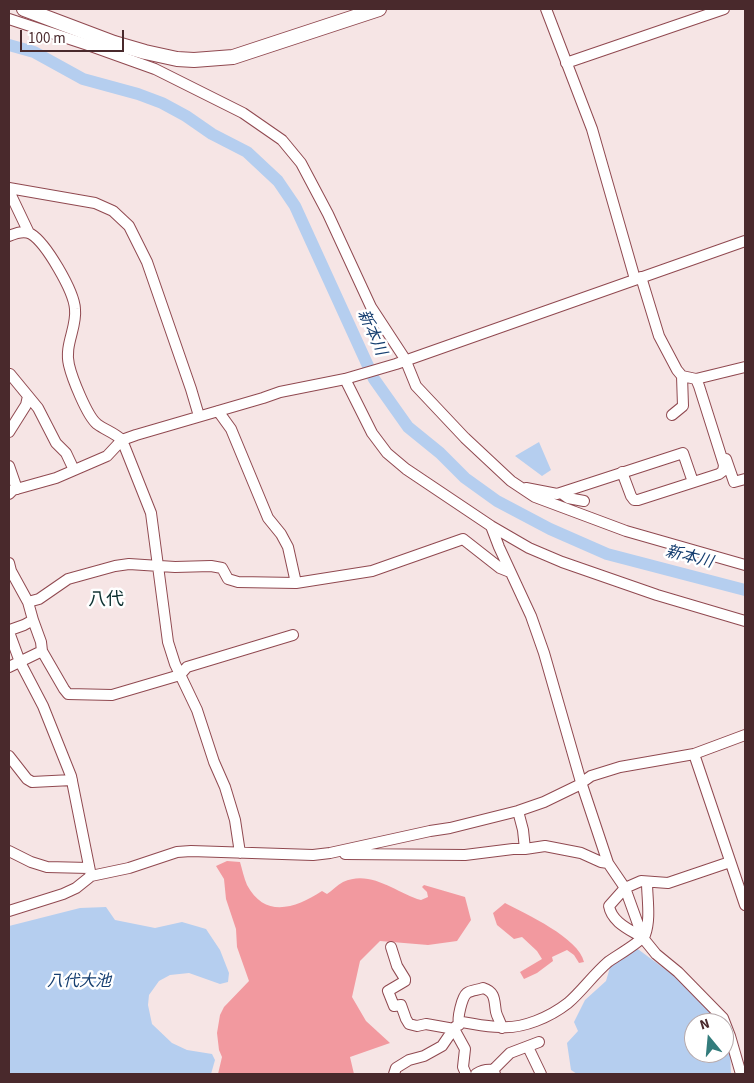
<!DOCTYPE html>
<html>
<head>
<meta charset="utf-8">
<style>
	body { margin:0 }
	#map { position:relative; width:754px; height:1083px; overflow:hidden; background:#f6e5e5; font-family:"Source Sans 3",sans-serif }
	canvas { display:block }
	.frame { position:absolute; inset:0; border:10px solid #49292c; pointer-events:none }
	.north { position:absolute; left:684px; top:1013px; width:50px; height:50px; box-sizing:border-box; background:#fff; border:1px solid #b6a9ab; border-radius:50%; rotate:343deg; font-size:14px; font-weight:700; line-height:20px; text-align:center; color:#49292c }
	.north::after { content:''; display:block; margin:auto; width:18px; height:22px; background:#337c7c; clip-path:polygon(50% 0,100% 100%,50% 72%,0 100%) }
	.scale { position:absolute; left:20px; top:30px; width:104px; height:22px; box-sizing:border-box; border:2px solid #49292c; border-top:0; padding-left:6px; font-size:15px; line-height:18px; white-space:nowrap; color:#49292c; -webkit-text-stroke:4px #fff; paint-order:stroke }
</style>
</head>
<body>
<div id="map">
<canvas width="754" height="1083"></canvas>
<div class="frame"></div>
<div class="north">N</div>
<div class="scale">100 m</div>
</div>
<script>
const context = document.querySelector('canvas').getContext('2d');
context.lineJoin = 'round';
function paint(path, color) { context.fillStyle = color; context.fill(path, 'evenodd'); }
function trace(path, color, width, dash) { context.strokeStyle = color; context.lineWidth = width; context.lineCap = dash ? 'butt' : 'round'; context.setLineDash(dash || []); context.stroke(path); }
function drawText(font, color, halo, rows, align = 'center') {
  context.font = font + ' "Source Sans 3","Noto Sans JP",sans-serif'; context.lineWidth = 5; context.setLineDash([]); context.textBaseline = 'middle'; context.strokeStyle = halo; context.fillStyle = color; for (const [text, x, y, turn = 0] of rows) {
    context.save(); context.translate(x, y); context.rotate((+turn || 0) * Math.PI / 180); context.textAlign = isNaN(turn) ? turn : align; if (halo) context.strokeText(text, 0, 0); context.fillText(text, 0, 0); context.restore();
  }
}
paint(new Path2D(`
	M227,861l13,1c2,7 4,16 7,23 18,34 49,23 75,6l5,3c5,-3 10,-9 16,-12 28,-13 53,11 78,18l7,-3 -1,-5 -5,-5 2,-2 41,12 6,23 -14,21 -29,4 -48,-4 -20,20 -8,36 14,24 24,22 -40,14 4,17h-136l4,-17 -3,-7 -2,-17 3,-18 4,-8 25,-26 -12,-34 -1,-18 -10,-30 -2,-20 -8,-13z
	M505,903c21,11 74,35 79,59l-5,1 -5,-8 -7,-5 -15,7 1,4 -16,12 -13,6 -4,-7 22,-13 -5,-8 -15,-14 -8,2 -17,-14 -4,-12z`), '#f2999f');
paint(new Path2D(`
	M539,442l12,28 -9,6 -27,-20z
	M106,907l9,13 40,8 27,-6 24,7 14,21 9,23 -1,9 -8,2 -31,-11 -19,2 -11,6 -10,14 -1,10 4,19 20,19 15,7 25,4 3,6 -4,14h-202v-148l71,-18z
	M635,947l61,45 26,31h-28v30h30v-23l6,18 1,26h-154l-6,-4 -4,-27 11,-12 -4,-9 11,-22 21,-19 5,-17z`), '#b5ceef');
trace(new Path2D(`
	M9,45l25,7 49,27 55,15 24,9 24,13 26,18 35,18 31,29 17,25 79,173 34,48 32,26 25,25 32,23 53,28 57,25 138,36`), '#b5ceef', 12);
const minor = new Path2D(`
	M546,9l46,120 43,150
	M9,19l79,26 67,24 88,44 39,27 19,23 27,51 43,93 34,52 11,27 49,52 46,43 24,16 91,34 119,34
	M566,63l158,-54
	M9,188l86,15 18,8 16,15 18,36 44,127 8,27
	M9,191l20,42
	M9,236c7,-3 15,-6 22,-2 15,9 43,57 44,75 2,19 -11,36 -6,56 3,13 18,51 28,59 8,6 18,9 25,16l29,73 17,129 7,22 22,46 17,52 11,25 10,33 5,33
	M10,374l28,34 18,35 10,10 8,17
	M345,379l27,54 15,20 19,16 85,57 38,22 33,14 95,33 88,26
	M696,379l49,-12
	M218,411l13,18 37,89 13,16 7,13 8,36
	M672,415l11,-9 -1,-30
	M9,432l17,-27 2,-9
	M726,459l8,23 11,-3
	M9,466l8,23
	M622,472l9,24 3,4h4l81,-26 4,-3 1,-6 -25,-79 -3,-7 -14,-3 -5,-6 -18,-34 -18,-59
	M526,488l31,6 126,-41 10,29
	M561,493l7,5 16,3
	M9,494l4,-4 43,-12 51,-22 15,-16 14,-5 127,-37 17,-6 65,-13 51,-15 349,-123
	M491,526l8,21 32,69 13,37 37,129 27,81 17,25 18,50 13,16 22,18 45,46 7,18 11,38
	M9,563l2,8 17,31 5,18 -9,5 -14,5 -1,2 11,30 23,44 28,70 20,100
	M28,602l11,-3 29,-20 47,-13 14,-2 46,3 36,-1 11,2 6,11 10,3 58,1 76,-12 91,-32 37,29 10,4
	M33,620l8,22 1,9 22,38 4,5 44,1 68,-20 7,-8 106,-32
	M9,667l33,-16
	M694,754l51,151
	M9,756l18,23 5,3 40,-2
	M518,811l5,19 2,19
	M9,851l22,11 16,5 42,1
	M345,854l120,1 48,-6h12l20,-3 36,7 20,9 7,1
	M9,911l54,-17 13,-6 15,-12 38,-8 48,-16 14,-1 122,4 17,-2 100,-22 20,-3 68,-17 26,-9 33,-16 14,-10 29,-9 74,-13 51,-19
	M643,938c-12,-8 -31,-15 -34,-32l16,-18 16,-7 27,2 62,-21
	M391,947l6,19 8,13v2l-17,10 6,15 7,-1 5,14 3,5 8,2 9,-2 28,5 11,20 -2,18 3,7
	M459,1025c-2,-7 3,-28 8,-32 4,-3 11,-3 16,-5 13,4 11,13 13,24 1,5 5,10 6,16
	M528,1047l13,27
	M493,1070l17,-17 29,-11
	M394,1074l2,-6 13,-8 15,-4 18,-10 13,-19 7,-5c13,2 25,5 38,5 23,2 50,-10 68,-24 14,-12 25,-28 40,-41 7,-5 34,-21 37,-27 6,-16 2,-37 2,-53
	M476,1074c6,-4 10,-5 17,-4l2,4`);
const major = new Path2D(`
	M24,9l90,34 31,9 32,7 17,1 39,-3 146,-48`);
trace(minor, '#904950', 12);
trace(major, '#904950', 16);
trace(minor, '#fff', 10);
trace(major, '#fff', 14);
drawText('italic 16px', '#153e70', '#fff', [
	["新本川",371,333,66],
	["新本川",689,558,14],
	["八代大池",79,982]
]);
drawText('18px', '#0d3131', '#fff', [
	["八代",106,601]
]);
</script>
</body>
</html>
